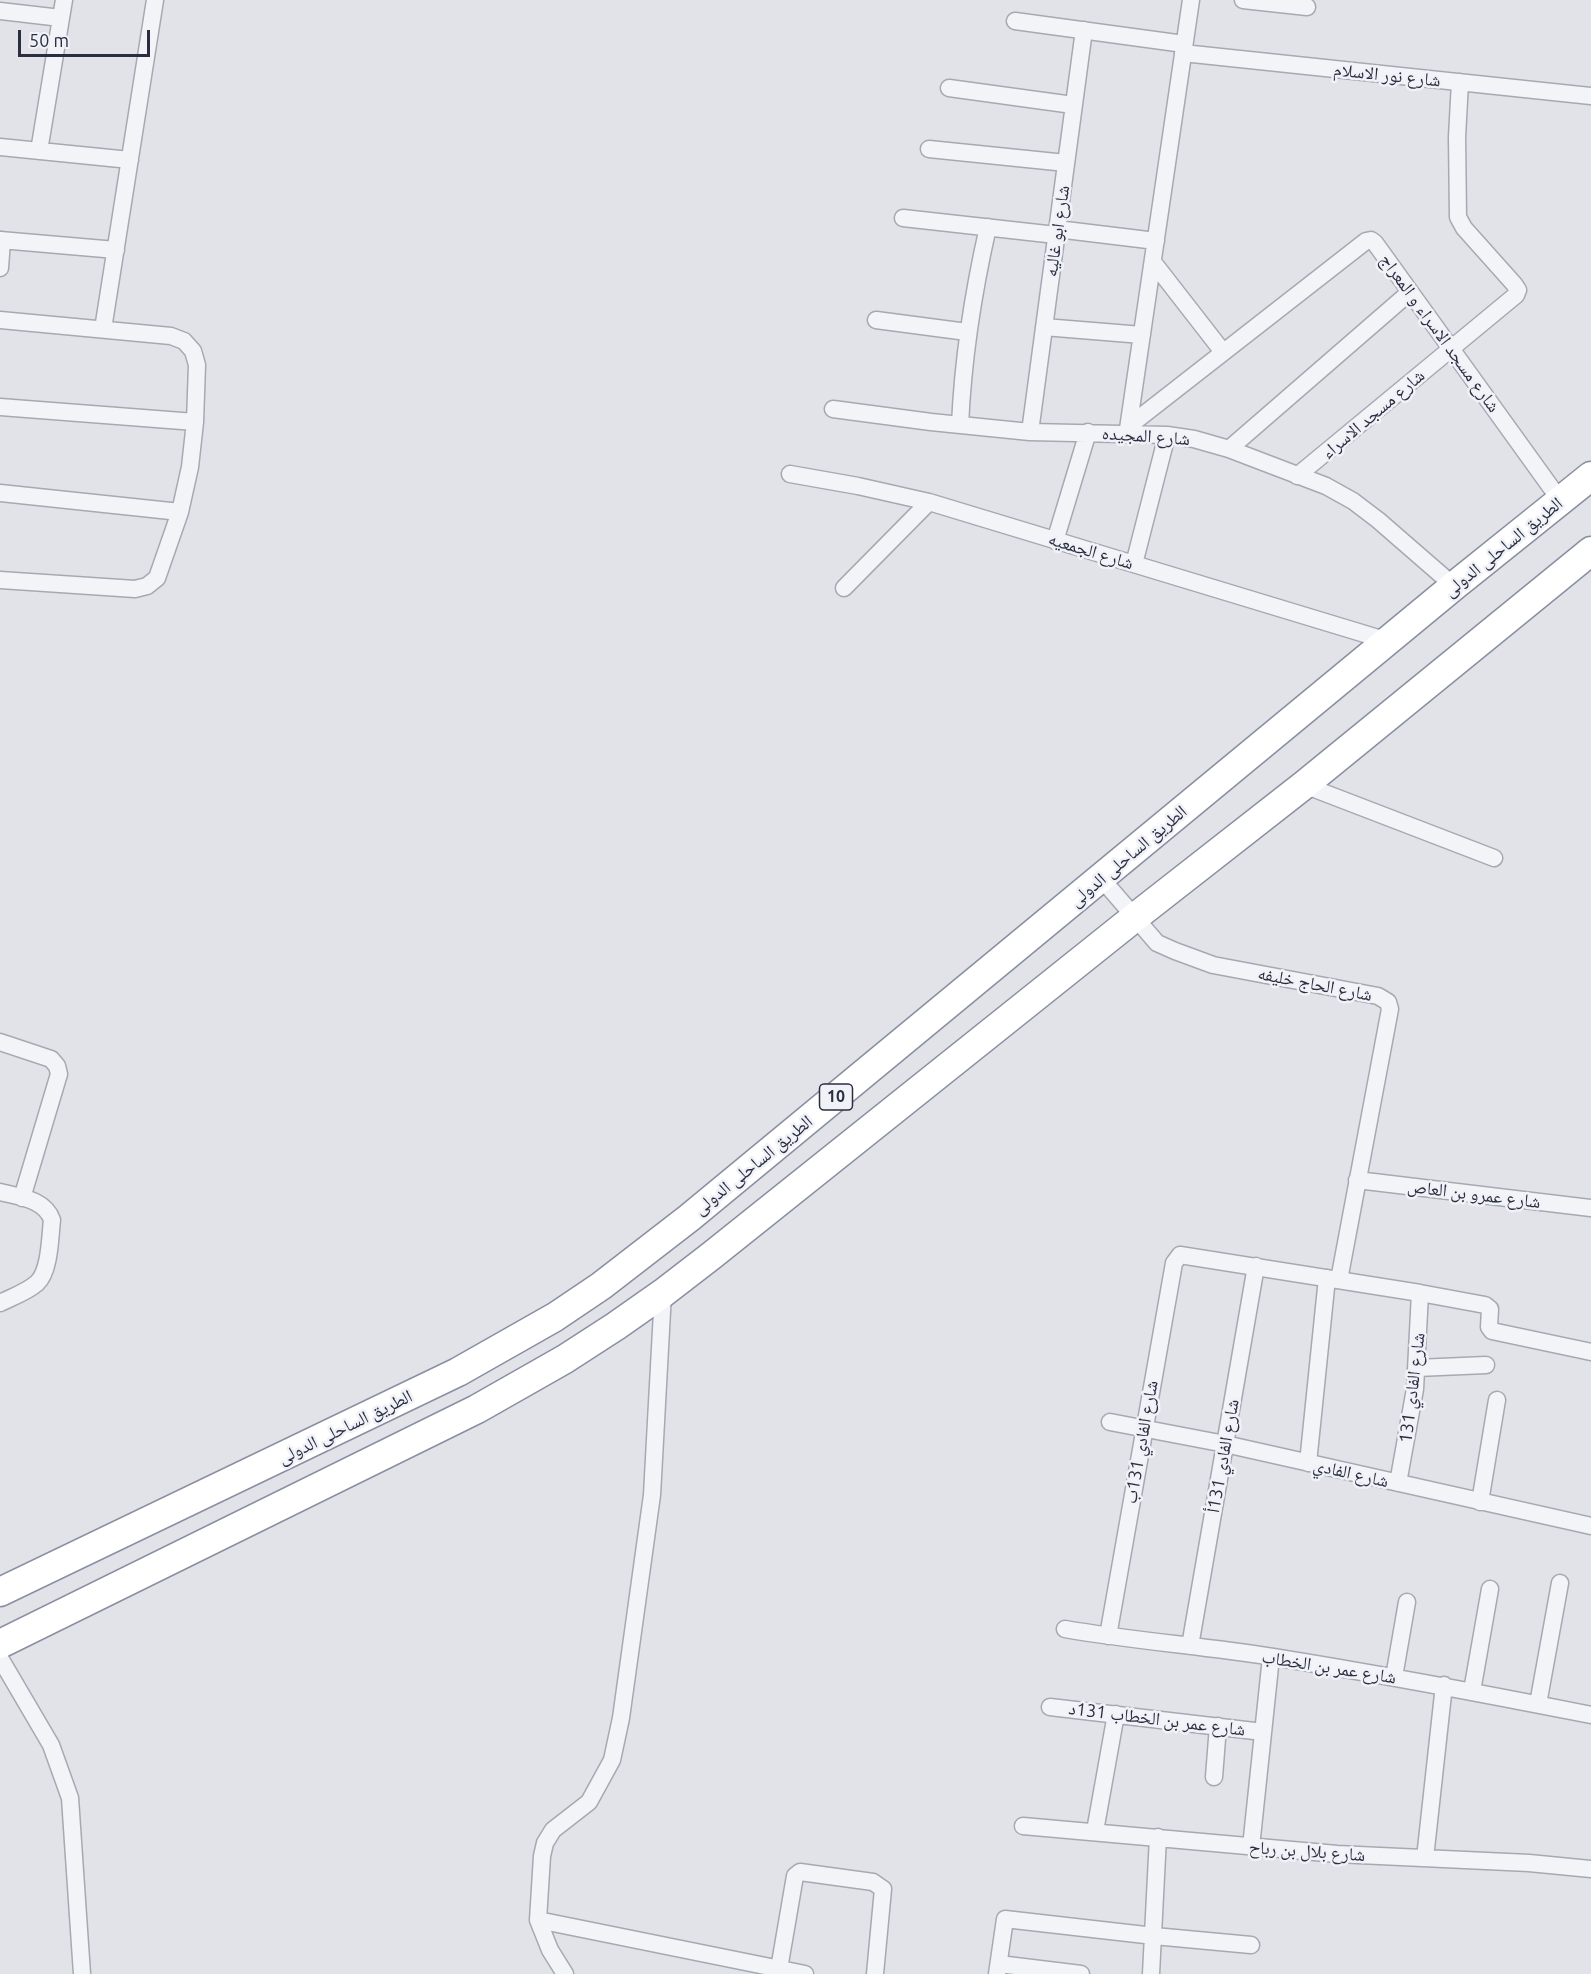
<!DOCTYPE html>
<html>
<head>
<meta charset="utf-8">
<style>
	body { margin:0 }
	#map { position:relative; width:1591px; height:1974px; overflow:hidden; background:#e1e3e9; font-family:Ubuntu,sans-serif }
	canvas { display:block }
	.scale { position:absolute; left:18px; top:30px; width:132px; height:27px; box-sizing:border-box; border:3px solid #292f41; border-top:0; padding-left:8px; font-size:18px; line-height:21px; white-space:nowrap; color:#292f41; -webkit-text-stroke:4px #f0f2f7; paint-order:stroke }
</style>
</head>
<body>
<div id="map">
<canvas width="1591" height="1974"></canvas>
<div class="scale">50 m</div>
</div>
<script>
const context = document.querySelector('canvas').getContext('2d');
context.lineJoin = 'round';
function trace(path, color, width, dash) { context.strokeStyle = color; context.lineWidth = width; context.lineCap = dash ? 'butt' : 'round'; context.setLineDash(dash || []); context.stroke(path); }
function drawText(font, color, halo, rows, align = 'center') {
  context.font = font + ' Ubuntu,"Noto Naskh Arabic",sans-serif'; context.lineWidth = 5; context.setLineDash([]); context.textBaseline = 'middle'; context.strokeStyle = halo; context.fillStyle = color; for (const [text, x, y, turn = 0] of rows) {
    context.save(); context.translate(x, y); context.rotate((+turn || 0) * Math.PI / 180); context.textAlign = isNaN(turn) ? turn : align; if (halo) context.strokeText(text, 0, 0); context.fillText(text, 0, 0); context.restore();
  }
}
const street = new Path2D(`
	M1243,0l64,7
	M0,11l61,7
	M1015,21l169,23
	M1183,53l408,43
	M949,88l124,17
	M0,147l130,13
	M929,149l137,14
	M39,151l25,-151
	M903,218l153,17
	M1057,229l99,12
	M0,240l116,10
	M1153,262l70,90
	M0,268l2,-28
	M0,320l171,16 13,5 9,10 4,14 -2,57 -5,45 -10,45 -23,66 -10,8 -12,3 -135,-9
	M876,320l91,12
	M1044,327l98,8
	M103,329l52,-329
	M0,407l195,15
	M833,409l98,13 99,10 137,3 27,4 35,10 97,37 27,15 25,19 76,66
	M960,425c3,-68 13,-132 28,-198
	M1129,426l237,-185 5,-1 4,3 185,257
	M1128,429l63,-429
	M1030,432l54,-402
	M1229,449l181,-157
	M790,474l68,12 71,16 459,139
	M1297,476l219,-181 2,-5 -4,-6 -50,-56 -6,-11 -1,-80 3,-55
	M0,493l180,19
	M1055,541l33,-109
	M1134,564l33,-129
	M844,588l85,-86
	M1304,785l190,73
	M1101,878l56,65 18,8 38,14 165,31 10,6 2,7 -51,271
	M0,1042l51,17 6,7 2,8 -37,124
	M1357,1180l234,28
	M0,1192c19,5 45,7 52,28 -2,17 -2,51 -15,63 -10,9 -25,14 -37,20
	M1417,1368l69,-3
	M1110,1422l115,22 366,82
	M1308,1463l19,-185
	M1398,1483l17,-94 5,-96
	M1480,1502l17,-102
	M1065,1629c69,12 139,17 208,28 106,17 212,37 318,58
	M1108,1636l66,-373 6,-8 240,38 65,12 5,4 -1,18 3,4 99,21
	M1190,1646l66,-380
	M0,1658l51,87 19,53 12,176
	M1394,1677l13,-75
	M1472,1691l18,-102
	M1538,1704l22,-121
	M1050,1707l213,25
	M1214,1777l4,-51
	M1023,1826l314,28 192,9 62,6
	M1095,1831l21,-117
	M1251,1847l20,-190
	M1425,1858l19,-173
	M538,1920l267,54
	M999,1964l82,10
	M779,1969l16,-93 5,-4 73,10 10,7 -8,85
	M565,1974l-15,-24 -12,-30 4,-64 3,-13 8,-13 36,-28 23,-42 9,-42 31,-223 11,-202
	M997,1974l8,-55 149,17 97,9
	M1151,1974l7,-137`);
const highway = new Path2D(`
	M0,1592l458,-220 97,-55 46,-31 88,-68 765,-632 137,-110
	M0,1644l477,-235 88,-50 51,-33 47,-33 48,-37 423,-338 170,-133 287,-234`);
trace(street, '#a6a9b3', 19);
trace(highway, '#888fa0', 31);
trace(street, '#f3f4f8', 16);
trace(highway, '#fff', 28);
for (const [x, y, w] of [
	[836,1097,33]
]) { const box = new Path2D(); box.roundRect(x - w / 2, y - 13, w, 26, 4.5); context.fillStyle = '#f0f2f7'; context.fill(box); trace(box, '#292f41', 1.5); }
drawText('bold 16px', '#292f41', null, [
	["10",836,1097]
]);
drawText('18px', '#292f41', '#f0f2f7', [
	["شارع نور الاسلام",1387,75,6],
	["شارع ابو غاليه",1057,231,-82],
	["شارع مسجد الاسراء و المعراج",1440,333,54],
	["شارع مسجد الاسراء",1373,414,-40],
	["شارع المجيده",1146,436,4],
	["الطريق الساحلى الدولى",1503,547,-39],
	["شارع الجمعيه",1091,551,17],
	["الطريق الساحلى الدولى",1128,856,-40],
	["شارع الحاج خليفه",1315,984,11],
	["الطريق الساحلى الدولى",753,1165,-39],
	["شارع عمرو بن العاص",1474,1194,7],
	["شارع الفادي 131",1412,1388,-83],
	["الطريق الساحلى الدولى",345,1427,-26],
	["شارع الفادي 131ب",1141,1442,-80],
	["شارع الفادي 131أ",1223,1456,-80],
	["شارع الفادي",1351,1473,13],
	["شارع عمر بن الخطاب",1329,1667,9],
	["شارع عمر بن الخطاب 131د",1157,1719,7],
	["شارع بلال بن رباح",1307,1851,4]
]);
</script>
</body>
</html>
